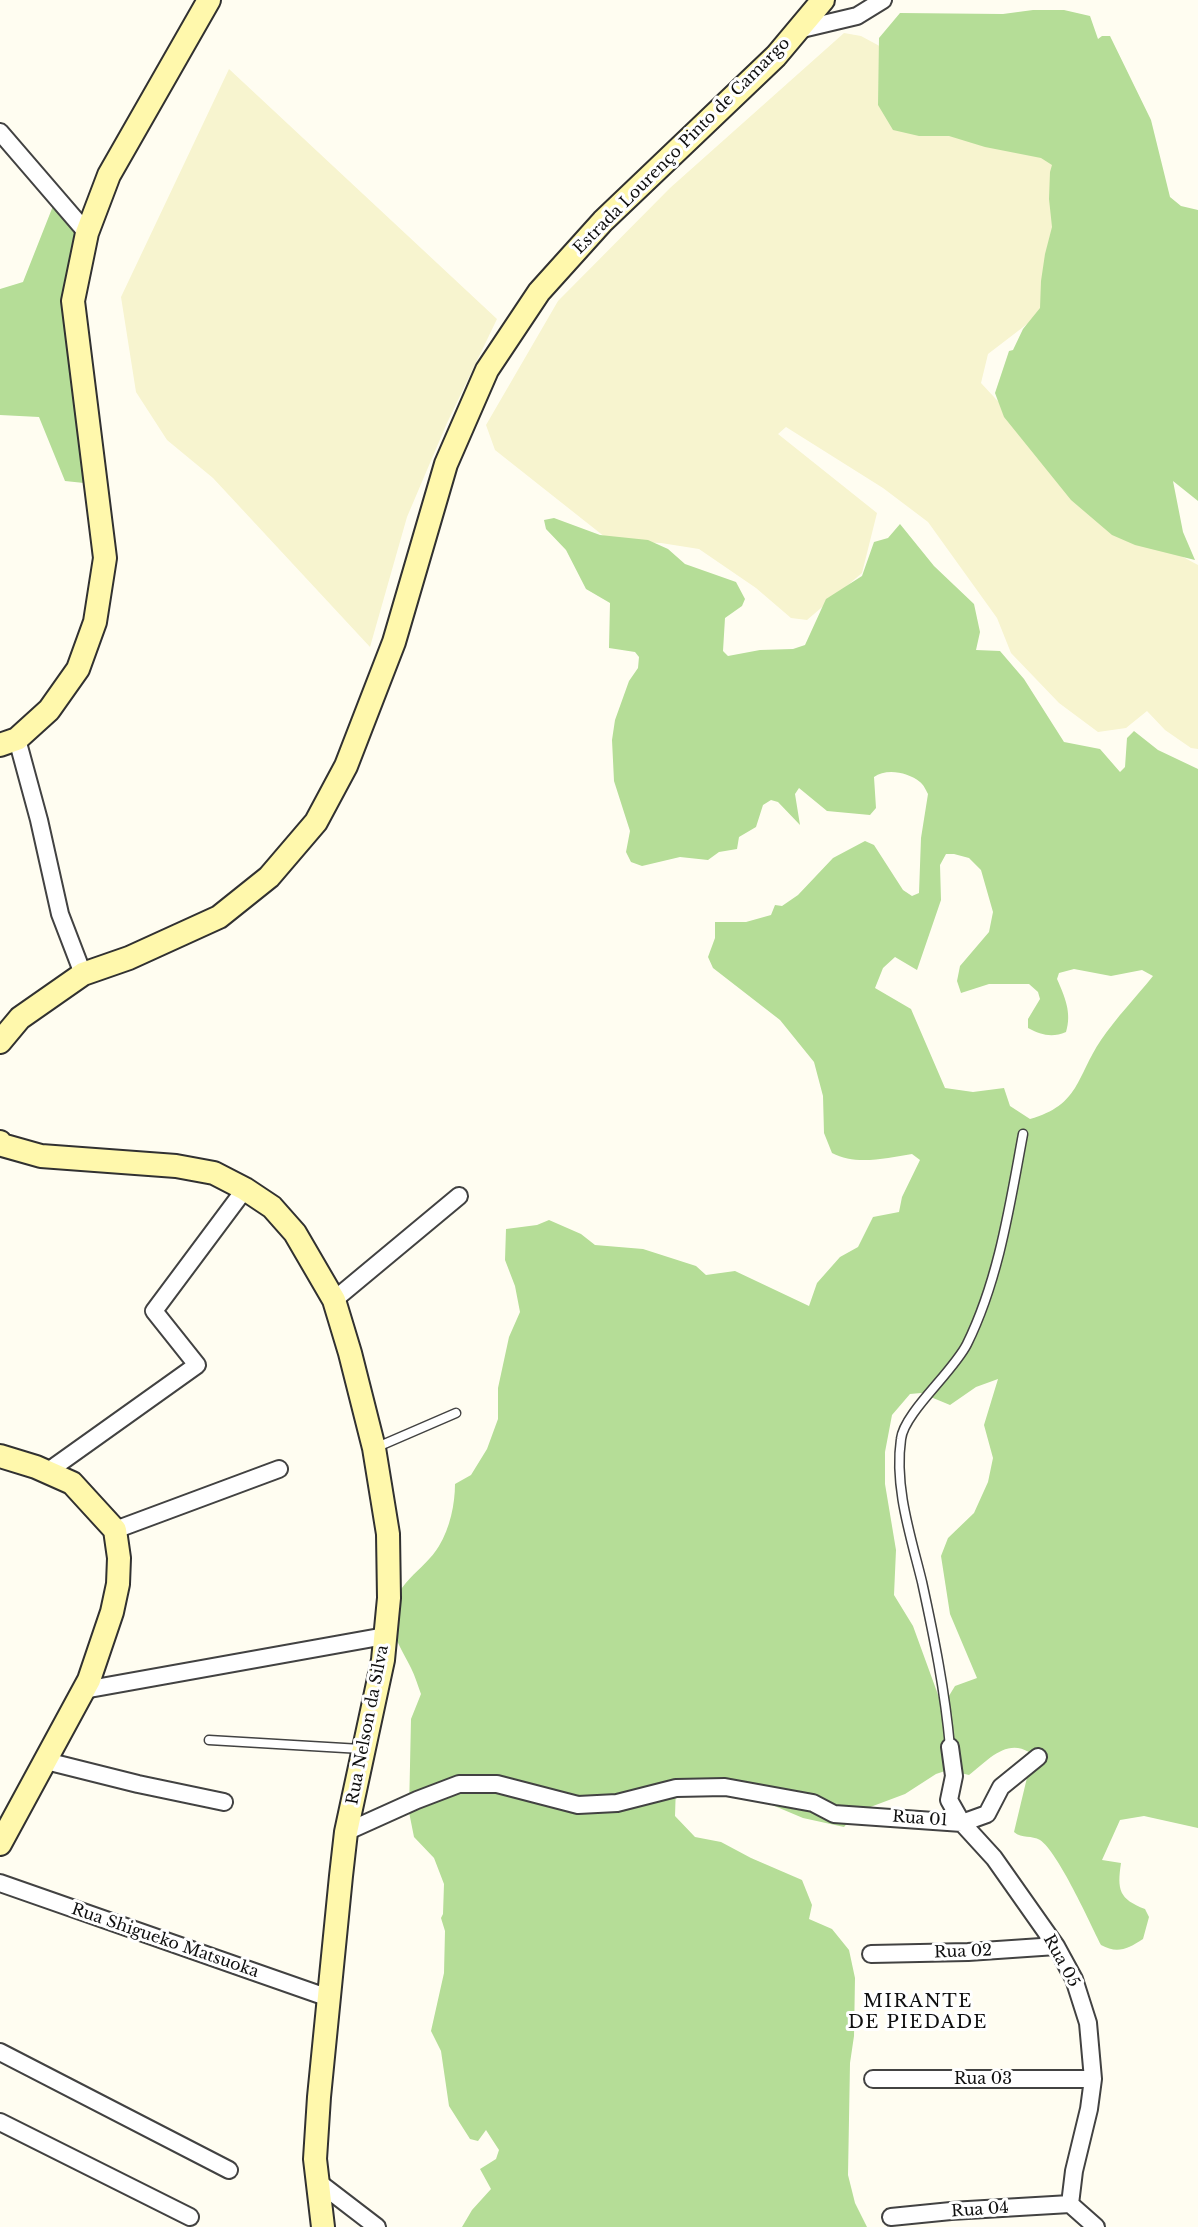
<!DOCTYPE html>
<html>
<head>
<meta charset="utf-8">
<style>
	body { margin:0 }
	canvas { display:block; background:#fffdf1 }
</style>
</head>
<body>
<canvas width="1198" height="2227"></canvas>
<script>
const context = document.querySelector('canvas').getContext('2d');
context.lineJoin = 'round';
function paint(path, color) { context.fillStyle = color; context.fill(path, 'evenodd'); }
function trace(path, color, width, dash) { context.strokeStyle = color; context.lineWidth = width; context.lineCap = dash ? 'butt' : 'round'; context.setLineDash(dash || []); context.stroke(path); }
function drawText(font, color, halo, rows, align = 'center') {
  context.font = font + ' "Libre Baskerville",serif'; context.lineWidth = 6; context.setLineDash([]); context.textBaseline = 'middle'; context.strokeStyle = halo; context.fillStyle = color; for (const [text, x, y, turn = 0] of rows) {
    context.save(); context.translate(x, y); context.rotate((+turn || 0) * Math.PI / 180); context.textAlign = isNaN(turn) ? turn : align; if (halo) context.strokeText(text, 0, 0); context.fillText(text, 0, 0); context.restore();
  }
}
paint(new Path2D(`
	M844,33l17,3 50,27 144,87 12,128 -32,40 -47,36 -7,29 64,69 125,98 28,15v184l-7,-1 -26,-18 -18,-19 -21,17 -28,4 -39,-29 -48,-50 -14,-35 -69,-96 -45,-34 -97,-61 -8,7 99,79 -15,60 -55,47 -16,-2 -35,-30 -57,-39 -38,-6 -51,-2 -115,-91 -9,-25 72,-124 112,-113z
	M229,69l268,250 -50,104 -40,94 -37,130 -157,-169 -46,-38 -31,-48 -15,-95z`), '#f7f4cf');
paint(new Path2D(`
	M1033,10h31l26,6 8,23 4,-3h8l41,84 19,77 11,9 17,4v291l-25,-20 10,51 12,28 -60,-15 -23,-10 -41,-35 -67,-83 -9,-24 14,-42 4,-1 10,-21 17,-21 1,-27 4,-27 7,-27 -3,-28 1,-27 2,-7 -11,-7 -56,-11 -36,-11h-30l-26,-6 -15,-25 1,-67 21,-25 103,1z
	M53,206l25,25 -8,122 14,130 -19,-2 -26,-64 -39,-2v-126l23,-7z
	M554,518l46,17 48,5 20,9 17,15 51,18 9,17 -3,7 -17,12 -2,33 5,5 32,-6 33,-1 12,-4 21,-46 36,-23 12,-34 14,-4 12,-14 34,42 40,38 6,28 -4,18 24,1 24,28 40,63 36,7 20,23 5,-5 2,-29 7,-7 24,19 40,19v1059l-54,-12 -24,4 -18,40 19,3c-4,27 -2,36 24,46l4,8 -6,22c-15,10 -26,15 -42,6 -11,-22 -43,-93 -61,-105 -8,-5 -18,-1 -26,-8l17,-71 -2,-9c-23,-14 -42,9 -60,23l-21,-5 -12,4 -31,20 -48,18 -13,15 -41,-9 -76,-32 -51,-1 -1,31 20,21 26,5 30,16 51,22 10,25 -3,14 23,10 17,21 6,28 -1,58 -4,27 -2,112 7,28 12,24h-405l10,-17 19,-21 -11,-20 16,-10 3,-9 -13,-20 -8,11 -8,-2 -21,-33 -8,-55 -10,-20 13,-58 1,-42 -4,-13 2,-4 1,-30 -10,-26 -20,-21 -5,-25 2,-93 10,-25c-3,-8 -6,-18 -10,-26 -8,-17 -19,-31 -19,-51 0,-33 32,-46 47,-71 11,-18 16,-42 16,-62l16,-9 16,-26 11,-30v-31l11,-51 11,-25 -5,-26 -10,-26 1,-31 31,-4 12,-5 32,14 14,11 48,4 53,17 10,9 29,-4 74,35 8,-23 23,-26 18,-10 15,-30 26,-5 3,-15 18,-37 -8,-6c-26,4 -56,12 -80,-1l-8,-20 -1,-37 -9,-34 -34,-42 -67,-52 -5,-11 7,-19v-16h31l25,-7 4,-10 7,1 16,-11 35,-37 32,-17 9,4 29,45 9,6 7,-3 2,-55 7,-44c-2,-4 -5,-10 -8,-12 -12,-10 -34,-14 -46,-5l2,31 -6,7 -43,-4 -28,-23 -4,6 5,31 -22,-23 -7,-2 -8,5 -7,22 -17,10 -2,12 -18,3 -11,8 -28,-3 -38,9 -11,-4 -5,-10 4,-21 -16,-50 -2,-41 3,-20 14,-39 9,-13 1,-11 -4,-5 -26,-4 1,-45 -24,-14 -20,-39 -20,-21 -2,-9zM946,854h8l15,4 12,12 12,42 -4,20 -29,34 -3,15 4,12 28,-9h40l9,8 2,7 -12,20v9c13,7 24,10 38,4 6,-19 -1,-35 -9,-53l2,-6 15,-4 37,7 31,-6 11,6c-17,21 -37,42 -52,64 -25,37 -21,65 -71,79l-20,-13 -6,-18 -31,4 -28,-4 -34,-79 -36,-21 8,-20 12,-11 22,13 24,-70 -1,-35zM998,1379l-14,46 9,33 -5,24 -14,31 -26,25 -7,18 9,58 27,64 -22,8 -11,18 -3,-1 -28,-77 -19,-31 2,-45 -11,-66v-32l7,-37 18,-21 11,-1 29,12 26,-18z`), '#b5dd97');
const lane = new Path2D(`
	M375,1448l81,-35
	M209,1740l152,9
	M950,1747c-5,-56 -16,-110 -28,-165 -11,-45 -28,-95 -21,-143 3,-26 52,-67 66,-95 32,-65 43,-140 56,-210`);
const street = new Path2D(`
	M798,30l59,-14 26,-16
	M0,132l87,101
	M17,739l22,81 21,94 23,60
	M334,1300l125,-104
	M47,1472l150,-107 -43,-54 91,-122
	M115,1530l164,-61
	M84,1690l301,-54
	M950,1747l4,29 -5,24 13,23 32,35 62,88 18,33 14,44 5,56 -4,30 -15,62 -4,33
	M46,1761l92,23 86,18
	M346,1832l71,-32 42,-16h38l81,21 39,-2 59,-15 49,-1 88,16 21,11 128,9 25,-9 14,-27 37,-30
	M0,1883l329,115
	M871,1954l97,-2 88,-6
	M0,2052l229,118
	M873,2079h220
	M0,2122l190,95
	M317,2181l60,46
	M1070,2204l26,23
	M891,2217l60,-6 119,-7`);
const secondary = new Path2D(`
	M0,745l17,-6 32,-29 29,-41 17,-47 10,-64 -32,-257 14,-68 22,-58 100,-175
	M0,1042l20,-24 63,-44 46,-16 90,-41 50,-40 47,-55 30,-56 48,-124 52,-178 41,-94 52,-78 64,-71 173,-165 47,-56
	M0,1142l2,3 39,11 135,10 38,7 31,16 27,18 23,26 39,67 16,53 24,95 14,86 1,64 -6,62 -37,172 -5,44 -22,221 -4,62 8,68
	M0,1456l36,11 36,16 43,47 4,28 -1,26 -6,28 -23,68 -89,164`);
trace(lane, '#424242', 11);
trace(street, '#424242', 20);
trace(secondary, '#313131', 26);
trace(lane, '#fff', 8);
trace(street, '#fff', 16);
trace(secondary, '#fff8ac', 22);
drawText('16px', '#0f0f0f', '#fff', [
	["Estrada Lourenço Pinto de Camargo",682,146,-45],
	["Rua Nelson da Silva",368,1725,-79],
	["Rua 01",920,1819,4],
	["Rua Shigueko Matsuoka",165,1941,19],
	["Rua 02",963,1952,-2],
	["Rua 05",1061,1961,61],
	["Rua 03",983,2079],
	["Rua 04",980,2210,-4]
]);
context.letterSpacing = '1.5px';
drawText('18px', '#0f0f0f', '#fff', [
	["MIRANTE",918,2002],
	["DE PIEDADE",918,2023]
]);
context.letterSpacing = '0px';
</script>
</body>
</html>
